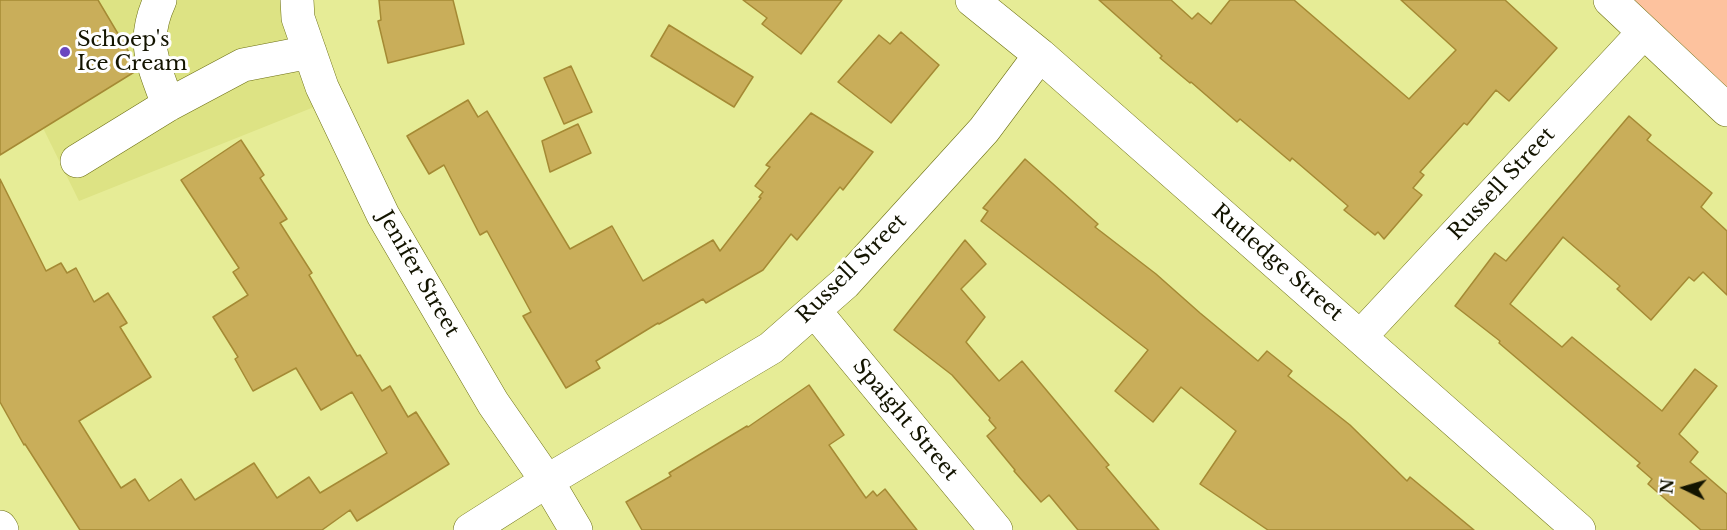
<!DOCTYPE html>
<html>
<head>
<meta charset="utf-8">
<style>
	body { margin:0 }
	#map { position:relative; width:1727px; height:530px; overflow:hidden; background:#e6ec96; font-family:"Libre Baskerville",serif }
	canvas { display:block }
	.north { position:absolute; left:1655px; top:458px; width:60px; height:60px; -webkit-text-stroke:4px #fff; paint-order:stroke; rotate:275deg; font-size:16px; font-weight:700; line-height:24px; text-align:center; color:#131400 }
	.north::after { content:''; display:block; margin:auto; width:21px; height:27px; background:#131400; clip-path:polygon(50% 0,100% 100%,50% 72%,0 100%) }
</style>
</head>
<body>
<div id="map">
<canvas width="1727" height="530"></canvas>
<div class="north">N</div>
</div>
<script>
const context = document.querySelector('canvas').getContext('2d');
context.lineJoin = 'round';
function paint(path, color) { context.fillStyle = color; context.fill(path, 'evenodd'); }
function trace(path, color, width, dash) { context.strokeStyle = color; context.lineWidth = width; context.lineCap = dash ? 'butt' : 'round'; context.setLineDash(dash || []); context.stroke(path); }
function drawText(font, color, halo, rows, align = 'center') {
  context.font = font + ' "Libre Baskerville",serif'; context.lineWidth = 6; context.setLineDash([]); context.textBaseline = 'middle'; context.strokeStyle = halo; context.fillStyle = color; for (const [text, x, y, turn = 0] of rows) {
    context.save(); context.translate(x, y); context.rotate((+turn || 0) * Math.PI / 180); context.textAlign = isNaN(turn) ? turn : align; if (halo) context.strokeText(text, 0, 0); context.fillText(text, 0, 0); context.restore();
  }
}
paint(new Path2D(`
	M0,0h297l32,101 -250,100 -35,-71 -17,-26z`), '#dde384');
paint(new Path2D(`
	M1610,0h117v110z`), '#fdc29e');
const building = new Path2D(`
	M0,0h98l35,59 3,12 -136,84z
	M379,0h74l11,44 -76,19 -10,-42 3,-1z
	M743,0h99l-41,54 -39,-30 5,-6z
	M1099,0h72l21,19 6,-6 13,11 19,-24h64l115,99 47,-49 -55,-50h104l52,48 -48,53 -13,-11 -29,35 -3,-2 -44,49 4,3 -11,13 9,7 -38,44 -6,-7 -3,3 -31,-25 4,-4 -56,-48 -2,3 -50,-42 -3,3 -46,-40 -1,1 -30,-25 2,-2z
	M669,25l84,52 -19,30 -83,-51z
	M901,32l38,33 -48,58 -53,-41 41,-47 11,9z
	M571,66l21,46 -28,12 -20,-46z
	M468,100l10,17 9,-6 83,138 42,-23 31,55 70,-41 7,11 41,-53 -2,-1 4,-5 -8,-6 15,-19 -4,-2 45,-52 62,39 -30,38 -3,-3 -43,53 -6,-6 -28,36 -57,33 -3,-4 -44,25 -1,-1 -62,38 4,7 -34,20 -43,-72 8,-4 -44,-81 -7,4 -36,-70 -15,9 -22,-38z
	M1629,116l22,19 -4,5 65,53 -11,14 26,24v64l-24,-23 -9,9 -5,-4 -38,43 -34,-31 3,-3 -57,-49 -53,67 52,43 10,-10 90,74 33,-42 22,17 -38,48 19,18 -8,10 37,32v36h-26l-53,-46 4,-5 -15,-13 3,-3 -141,-120 1,-2 -45,-35 40,-53 11,8z
	M578,124l13,29 -41,19 -8,-31z
	M241,140l23,35 -4,3 27,41 -7,4 32,50 -3,2 48,81 3,-1 22,36 8,-5 18,31 8,-5 33,52 -92,57 -7,-11 -28,20h-242l-55,-86 -1,1 -24,-43v-223l46,92 15,-8 6,10 9,-5 18,34 14,-9 19,30 -7,4 31,50 -72,44 42,67 14,-9 14,22 32,-22 14,21 59,-37 23,35 32,-21 11,16 67,-40 -35,-61 -31,18 -25,-42 -43,23 -18,-32 3,-2 -25,-40 35,-22 -15,-23 6,-4 -58,-88z
	M1025,159l73,65 -3,3 61,47 44,39 58,48 9,-10 25,20 -4,5 62,49 57,56 3,-4 64,53h-206l-68,-46 36,-53 -55,-44 -28,35 -38,-31 33,-41 -167,-129 7,-10 -5,-3z
	M965,240l21,24 -25,25 24,28 -19,25 33,39 23,-20 87,104 -3,2 53,63h-81l-29,-35 -8,7 -27,-31 1,-1 -28,-34 9,-8 -7,-8 1,-2 -38,-43 -58,-45z
	M809,385l35,50 -15,10 37,53 7,-7 4,5 8,-7 32,41h-275l-16,-28 45,-26 -2,-3 78,-47 1,1z`);
paint(building, '#c9ae5a');
trace(building, '#a58a34', 1.5);
const minor = new Path2D(`
	M160,0c-20,43 -6,64 8,105
	M297,0l1,18 24,69 61,128 110,188 54,78 29,49
	M972,0l68,55 539,475
	M1610,0l117,110
	M77,161l91,-56 75,-40 67,-13
	M814,310l182,220
	M1360,337l284,-305
	M0,527l2,3
	M470,530l77,-49 224,-133 74,-65 139,-153 56,-75`);
trace(minor, '#6c6f12', 34);
trace(minor, '#fff', 33);
for (const [x, y, r, color] of [
	[65,52,6,"#6a47c0"]
]) { const dot = new Path2D(); dot.arc(x, y, r, 0, 2 * Math.PI); context.fillStyle = color; context.fill(dot); trace(dot, '#fff', 2); }
drawText('21px', '#131400', '#fff', [
	["Schoep's",77,40],
	["Ice Cream",77,64]
], 'left');
drawText('21px', '#131400', '#fff', [
	["Russell Street",1502,184,-47],
	["Rutledge Street",1277,263,41],
	["Russell Street",852,269,-45],
	["Jenifer Street",418,274,60],
	["Spaight Street",905,420,50]
]);
</script>
</body>
</html>
